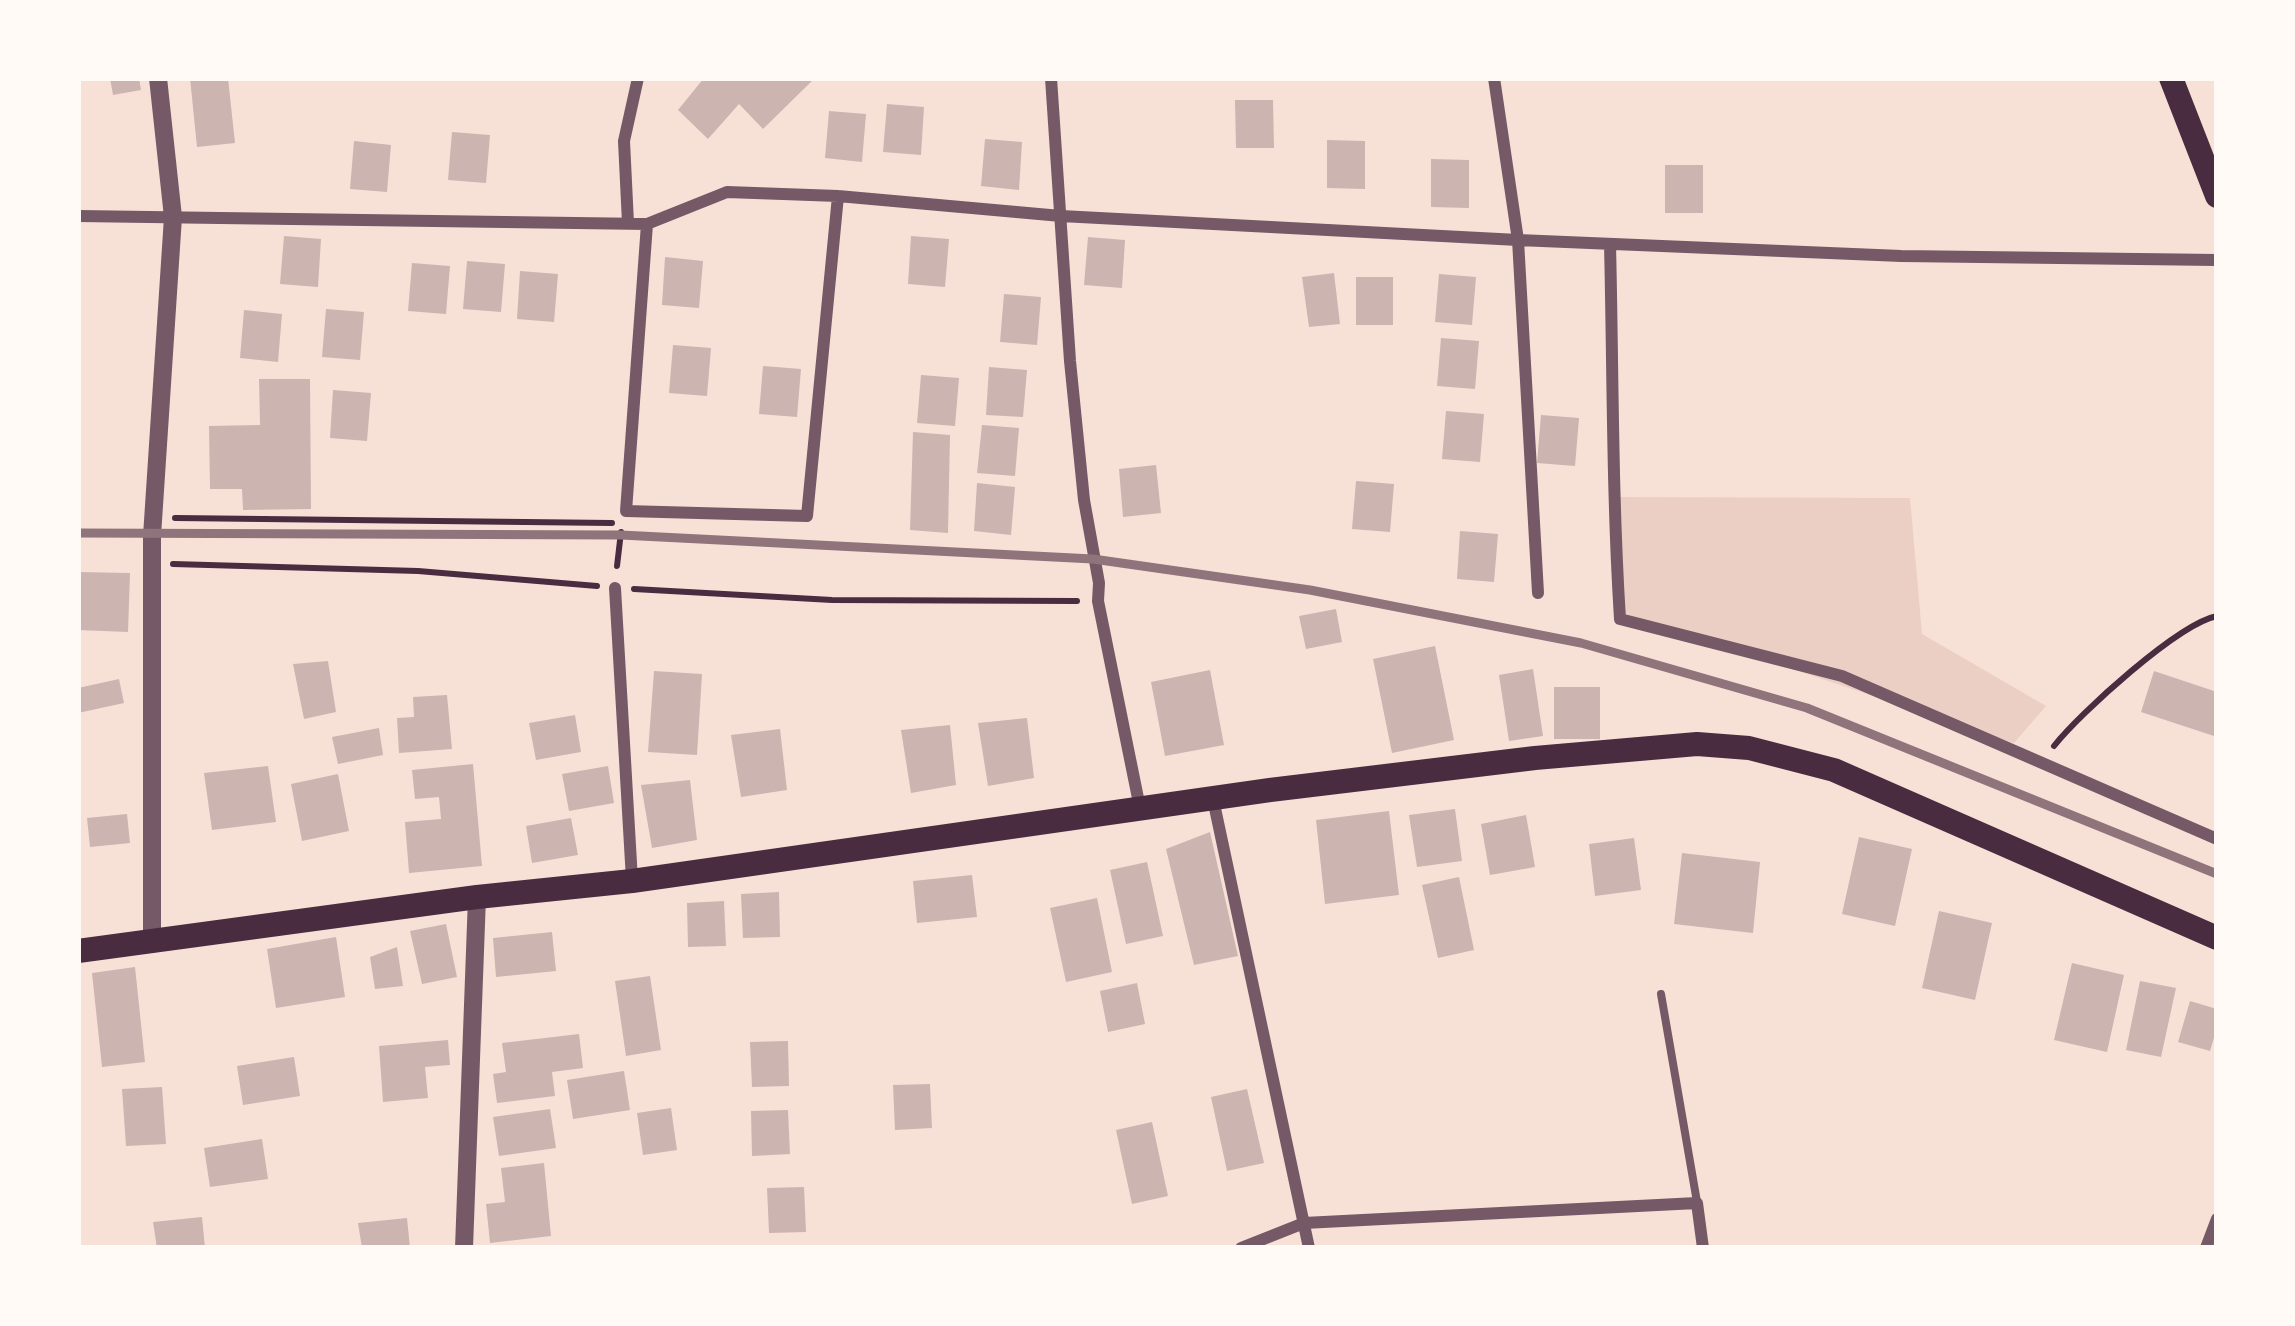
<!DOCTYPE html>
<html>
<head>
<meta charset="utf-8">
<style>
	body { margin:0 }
	#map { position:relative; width:2295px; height:1326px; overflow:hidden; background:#f7e1d7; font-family:Overpass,sans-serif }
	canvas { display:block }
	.frame { position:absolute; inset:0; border:81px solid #fffaf5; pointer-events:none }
</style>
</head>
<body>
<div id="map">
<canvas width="2295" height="1326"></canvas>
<div class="frame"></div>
</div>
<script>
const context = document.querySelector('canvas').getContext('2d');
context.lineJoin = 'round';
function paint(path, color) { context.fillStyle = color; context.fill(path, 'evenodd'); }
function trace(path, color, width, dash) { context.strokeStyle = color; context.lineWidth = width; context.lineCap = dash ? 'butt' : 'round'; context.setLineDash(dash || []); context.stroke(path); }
paint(new Path2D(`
	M1620,497l290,1 12,136 124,72 -32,37 -390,-130z`), '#ebcfc5');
paint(new Path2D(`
	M110,78h29l2,12 -28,5z
	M190,78h38l7,65 -38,4z
	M704,78h111l-52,51 -24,-25 -31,35 -30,-29z
	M1235,100h38l1,48h-38z
	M887,104l37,3 -3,48 -38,-3z
	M829,111l37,3 -4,48 -37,-4z
	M452,132l38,3 -4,48 -38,-3z
	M985,139l37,3 -3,48 -38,-4z
	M1327,140l38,1v48l-38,-1z
	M354,141l37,4 -4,47 -37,-3z
	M1431,159l38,1v48l-38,-1z
	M1665,165h38v48h-38z
	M284,236l37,3 -3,48 -38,-3z
	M911,236l38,3 -4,48 -37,-3z
	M1088,237l37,3 -3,48 -38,-3z
	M665,257l38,4 -4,47 -37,-3z
	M467,261l38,3 -4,48 -38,-3z
	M412,263l38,3 -4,48 -38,-3z
	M520,271l38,3 -4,48 -37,-3z
	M1334,273l6,51 -31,3 -7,-50z
	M1439,274l37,3 -4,48 -37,-3z
	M1356,277h37v48h-37z
	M1004,294l37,3 -4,48 -37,-3z
	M326,309l38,3 -4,48 -38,-3z
	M244,310l38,4 -4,48 -38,-4z
	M1441,338l38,3 -4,48 -38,-3z
	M673,345l38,3 -4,48 -38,-3z
	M763,366l38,3 -4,48 -38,-3z
	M989,367l38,3 -4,47 -37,-2z
	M921,375l38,3 -4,48 -38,-3z
	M259,379h51l1,130 -68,1 -1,-21h-32l-1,-63 51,-1z
	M333,390l38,3 -4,48 -37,-3z
	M1446,411l38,3 -4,48 -38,-3z
	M1541,415l38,3 -4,48 -38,-3z
	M982,425l37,3 -4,48 -38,-3z
	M913,432l37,3 -2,98 -38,-3z
	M1156,465l5,48 -38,4 -4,-48z
	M1356,481l38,3 -4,48 -38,-3z
	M977,483l38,4 -4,48 -37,-4z
	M1460,531l38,3 -4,48 -37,-3z
	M78,572l52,1 -2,59 -50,-2z
	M1336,609l6,33 -36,7 -7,-33z
	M1435,646l19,94 -62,13 -19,-94z
	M328,661l8,51 -32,7 -11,-55z
	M1533,669l10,67 -34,5 -10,-66z
	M1210,670l14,75 -59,11 -14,-74z
	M654,671l48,3 -5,81 -49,-3z
	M2154,671l63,21v45l-76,-25z
	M119,679l5,24 -46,10v-25z
	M1554,687h46v52h-46z
	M447,695l5,54 -53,4 -2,-35 17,-1 -1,-20z
	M575,715l6,37 -45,8 -7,-37z
	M1027,718l7,60 -46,8 -10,-63z
	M950,725l6,60 -45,8 -10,-63z
	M379,728l4,27 -45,9 -6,-27z
	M780,729l7,61 -46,7 -10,-62z
	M473,764l9,102 -73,7 -4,-51 36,-3 -2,-22 -24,2 -3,-29z
	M268,766l8,56 -64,8 -8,-57z
	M608,766l6,37 -45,8 -7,-37z
	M338,774l11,57 -47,10 -11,-57z
	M690,780l7,60 -45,8 -11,-63z
	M1455,809l7,52 -45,6 -8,-52z
	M1389,811l10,84 -74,9 -9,-84z
	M127,814l3,29 -40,4 -3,-29z
	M1526,815l9,52 -45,8 -9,-51z
	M571,818l7,37 -46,8 -6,-37z
	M1210,832l28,124 -44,9 -28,-116z
	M1859,837l53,12 -17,77 -53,-12z
	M1634,838l7,52 -46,6 -6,-52z
	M1682,853l78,9 -7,71 -79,-9z
	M1147,862l16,74 -37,8 -16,-74z
	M972,875l5,42 -60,6 -4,-42z
	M1459,877l15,73 -36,8 -16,-73z
	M779,892l1,45 -37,1 -2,-44z
	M1097,898l15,74 -46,10 -16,-74z
	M724,901l2,45 -38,1 -1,-44z
	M1939,911l53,12 -17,77 -53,-12z
	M446,924l11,53 -35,7 -12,-53z
	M552,932l4,39 -60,6 -3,-39z
	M336,937l9,60 -69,11 -9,-59z
	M397,947l6,39 -28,3 -5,-32z
	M2072,963l52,12 -17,77 -53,-12z
	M135,967l10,95 -43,5 -10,-94z
	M650,976l11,74 -35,6 -11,-75z
	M2140,981l36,7 -15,69 -35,-7z
	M1137,983l8,41 -37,8 -8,-41z
	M2190,1001l27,8v19l-7,23 -32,-9z
	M579,1034l4,34 -31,4 3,24 -58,7 -4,-29 13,-2 -4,-29z
	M448,1040l2,25 -25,2 3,31 -45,4 -4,-56z
	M788,1041l1,45 -37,1 -2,-45z
	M294,1057l6,39 -57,9 -6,-39z
	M624,1071l6,39 -57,9 -6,-39z
	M930,1084l2,44 -37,2 -2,-45z
	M162,1087l4,57 -40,2 -4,-57z
	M1247,1089l17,74 -37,8 -16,-74z
	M671,1108l6,42 -34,5 -6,-42z
	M550,1109l6,39 -57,8 -6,-39z
	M788,1110l2,44 -38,2 -1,-45z
	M1152,1122l16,74 -36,8 -16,-74z
	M262,1139l6,40 -58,8 -6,-39z
	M544,1163l7,73 -61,7 -4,-39 19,-2 -4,-34z
	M804,1187l2,45 -37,1 -2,-45z
	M202,1217l3,31h-48l-4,-26z
	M407,1218l3,30h-48l-4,-25z`), '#ccb4b1');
trace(new Path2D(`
	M175,518l437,5
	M173,564l245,7 179,15
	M617,566l4,-34
	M634,589l198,11 245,1
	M2054,746c26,-33 124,-122 163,-130`), '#4a2c40', 6);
trace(new Path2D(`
	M1661,994l36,208`), '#755966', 8);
trace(new Path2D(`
	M1051,78l19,283 14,139 15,83 -1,18 42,207
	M1494,78l24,162 20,353
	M78,216l569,8 80,-32 111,4 223,20 457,24 383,16 316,4
	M628,223l-4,-82 14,-63
	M647,224l-21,287 181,5 31,-320
	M1610,244c3,125 2,250 10,375l222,57 375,163
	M615,588l17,292
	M1213,799l96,449
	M1241,1248l63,-25 393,-20 6,45
	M2206,1248l11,-29`), '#755966', 12);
trace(new Path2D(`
	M152,940v-404l21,-319 -15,-139
	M464,1248l13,-351`), '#755966', 18);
trace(new Path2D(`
	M2171,78l46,118
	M78,951l399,-54 155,-16 638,-91 265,-32 162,-14 52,4 85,22 383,168`), '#4a2c40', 24);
trace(new Path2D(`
	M78,533l543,2 472,24 217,31 271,53 226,65 410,166`), '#8f747c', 9);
</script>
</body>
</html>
